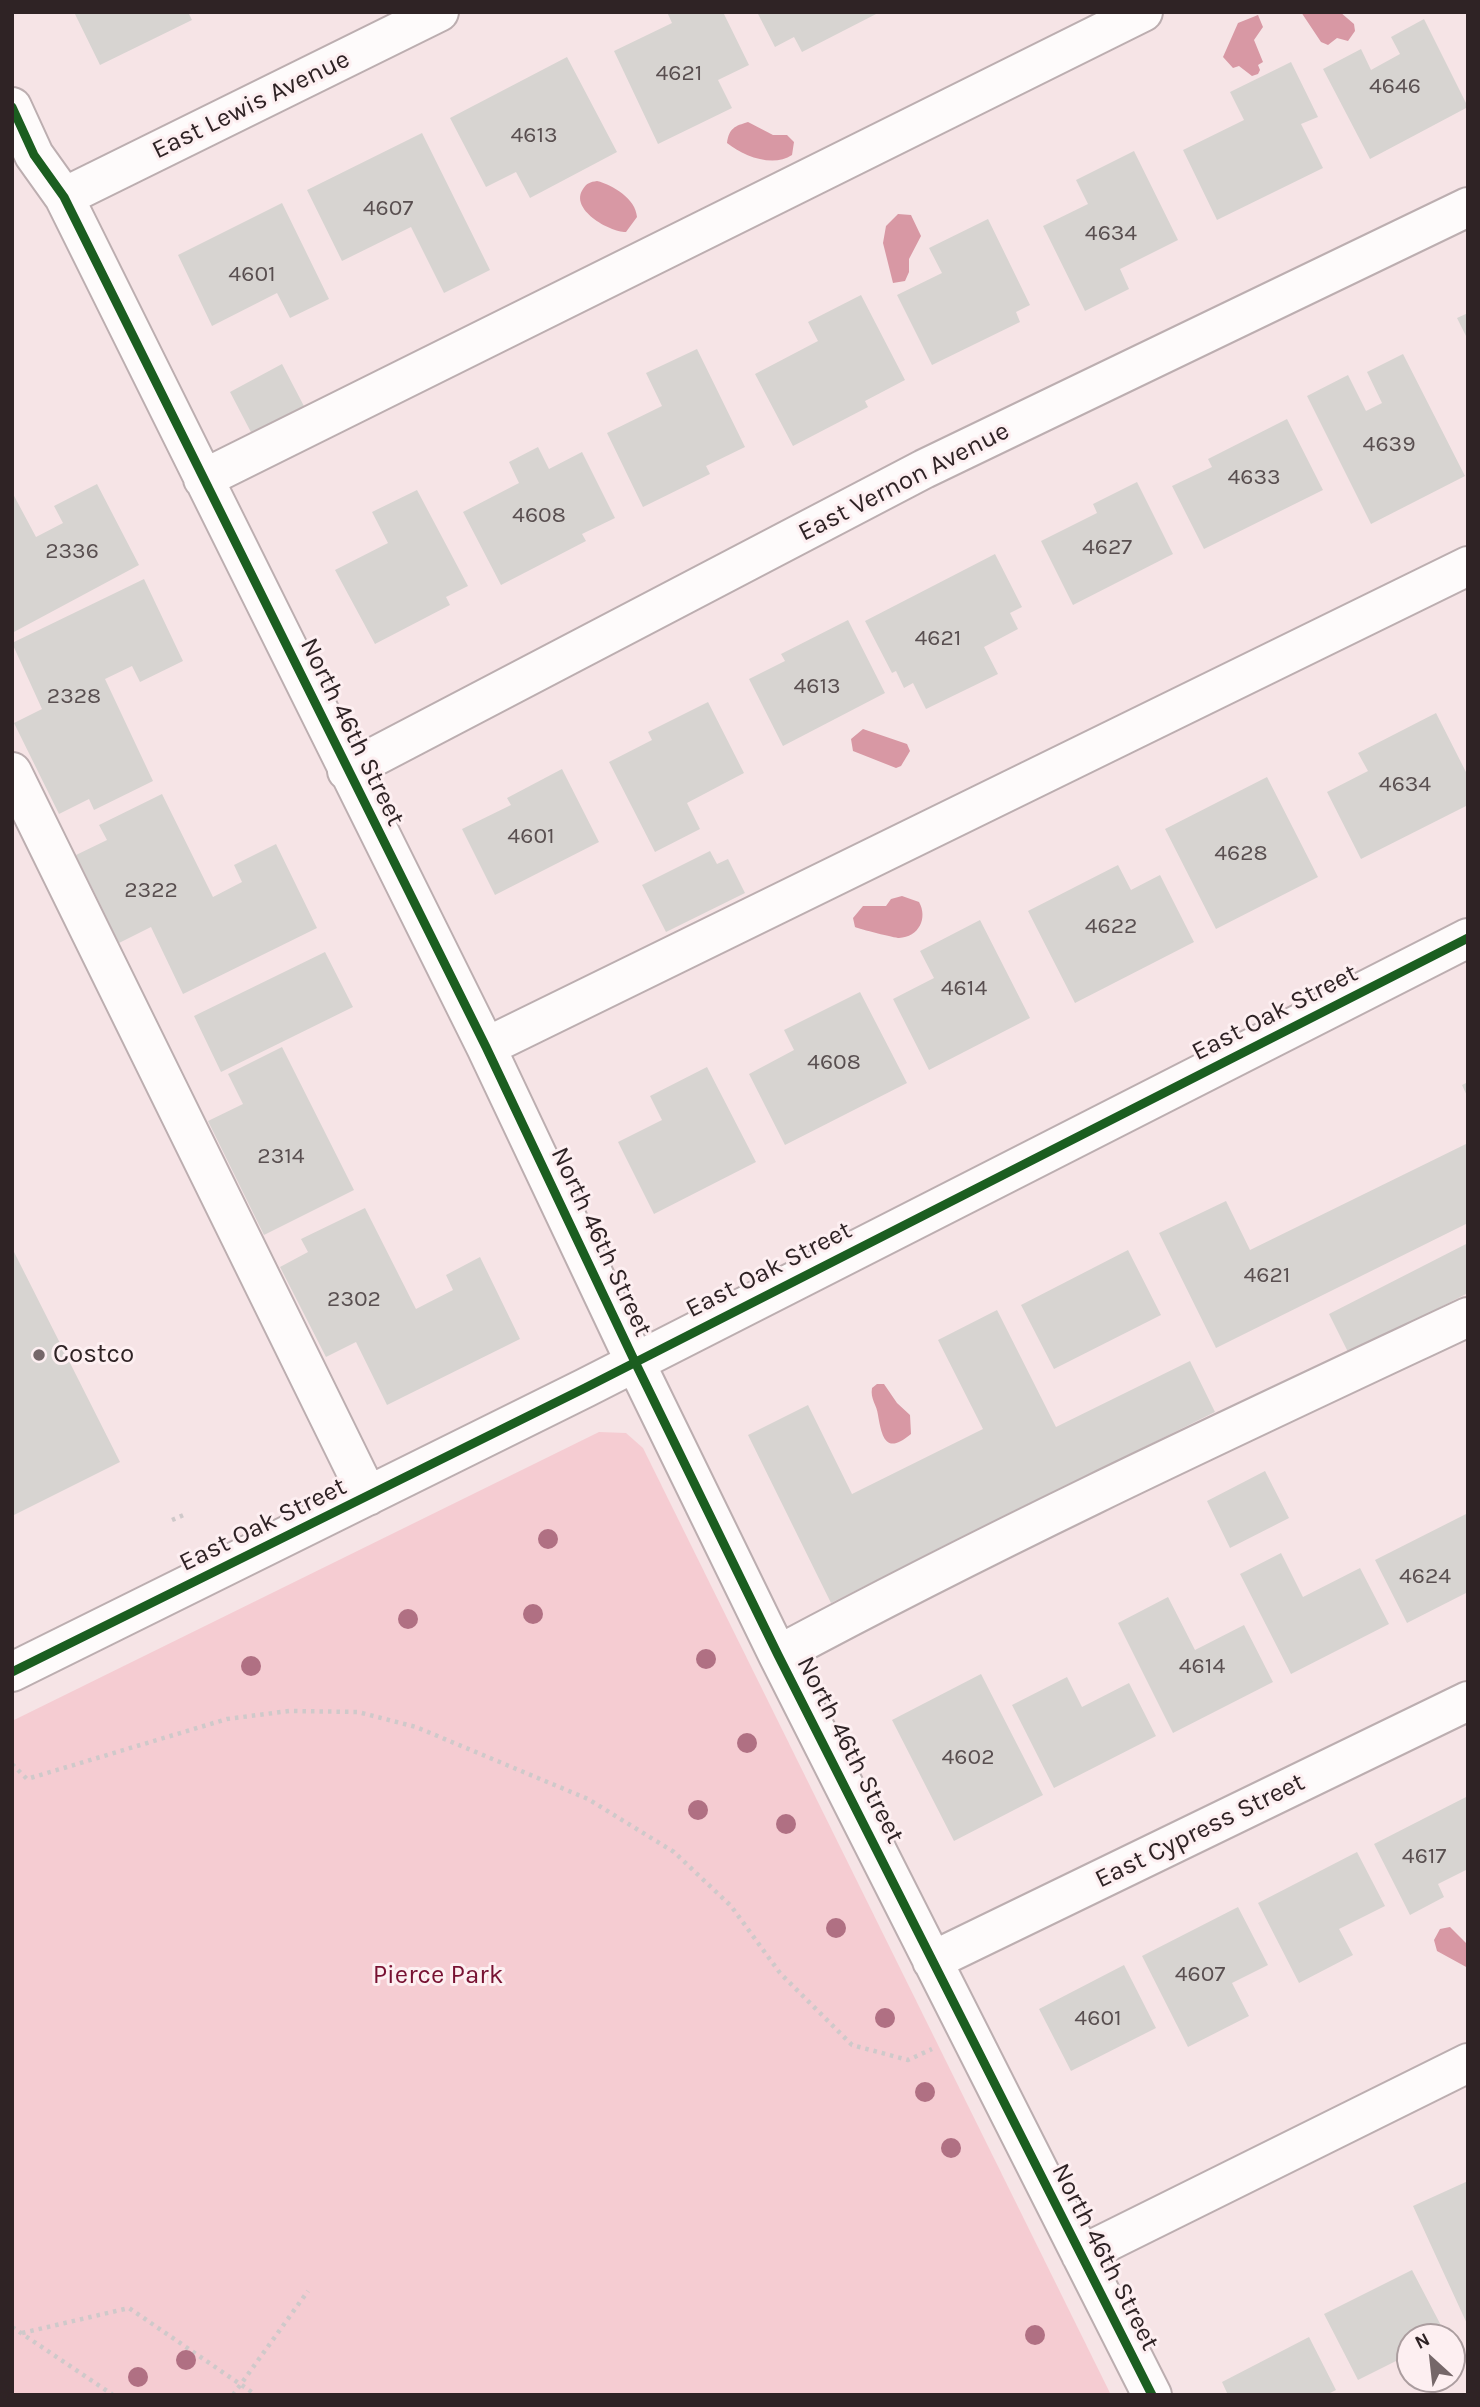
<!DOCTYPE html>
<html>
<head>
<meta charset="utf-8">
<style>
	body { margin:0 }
	#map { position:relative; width:1480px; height:2407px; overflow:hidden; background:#f6e4e6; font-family:Karla,sans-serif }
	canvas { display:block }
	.frame { position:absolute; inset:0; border:14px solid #2f2325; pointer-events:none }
	.north { position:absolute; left:1396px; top:2323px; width:70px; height:70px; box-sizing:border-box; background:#fdeff1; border:2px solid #ab9d9f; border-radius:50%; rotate:333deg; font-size:19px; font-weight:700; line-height:28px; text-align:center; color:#2f2325 }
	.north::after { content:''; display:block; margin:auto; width:24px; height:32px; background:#756769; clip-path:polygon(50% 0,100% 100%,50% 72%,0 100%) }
</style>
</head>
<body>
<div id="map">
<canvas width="1480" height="2407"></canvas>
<div class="frame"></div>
<div class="north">N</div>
</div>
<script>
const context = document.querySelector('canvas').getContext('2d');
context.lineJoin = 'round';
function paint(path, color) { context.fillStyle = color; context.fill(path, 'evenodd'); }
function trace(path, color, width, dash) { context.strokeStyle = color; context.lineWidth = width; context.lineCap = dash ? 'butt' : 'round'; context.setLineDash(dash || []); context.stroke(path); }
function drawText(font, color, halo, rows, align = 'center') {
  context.font = font + ' Karla,sans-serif'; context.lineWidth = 6; context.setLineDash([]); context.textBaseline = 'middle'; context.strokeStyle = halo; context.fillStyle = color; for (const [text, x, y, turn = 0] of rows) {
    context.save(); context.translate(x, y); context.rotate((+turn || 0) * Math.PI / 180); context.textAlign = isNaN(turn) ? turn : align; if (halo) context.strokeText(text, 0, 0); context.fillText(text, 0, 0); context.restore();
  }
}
paint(new Path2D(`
	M599,1432l27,1 17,15 468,947h-1099v-674z`), '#f5ccd2');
paint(new Path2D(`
	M1301,12h39l14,12 1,7 -7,10 -11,-3 -9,7 -7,-3z
	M1258,15l5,12 -9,13 9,22 -5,3 2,5 -2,4 -6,2 -13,-10 -6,2 -10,-11 15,-34z
	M748,122l25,13h14l7,7 -2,13c-19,13 -49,1 -65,-12 2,-15 8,-17 21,-21z
	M597,181c16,4 39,18 40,36l-11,15c-17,0 -57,-23 -43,-43 4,-6 7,-7 14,-8z
	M898,214l13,1 10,21 -12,23v13l-4,9 -12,2 -10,-40 3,-17z
	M863,729l44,15 3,7 -9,15 -5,2 -43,-17 -2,-12z
	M902,896l17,6c9,16 0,35 -20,36 -4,0 -40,-9 -44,-11l-2,-9 10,-12h23l5,-7z
	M877,1384h7l13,19 13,12 1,19c-25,21 -29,4 -33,-19 -1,-10 -8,-16 -6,-27z
	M1450,1927l18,18v23l-31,-17 -3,-11 6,-11z`), '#d898a4');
paint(new Path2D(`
	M74,12h114l4,8 -92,45z
	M667,12h56l26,53 -31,15 14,28 -74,36 -44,-93 58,-28z
	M757,12h123l-78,40 -8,-15 -19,10z
	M1424,19l44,88 -98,52 -47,-90 38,-20 10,21 29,-16 -9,-17z
	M567,57l50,95 -87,46 -14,-26 -30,15 -36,-69z
	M1291,62l27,55 -17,7 22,44 -106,52 -34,-70 61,-30 -14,-28z
	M422,133l68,137 -46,23 -33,-66 -69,34 -35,-71z
	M1134,151l44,89 -58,29 9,20 -44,22 -42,-85 45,-22 -12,-24z
	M282,203l47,96 -39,19 -13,-25 -65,33 -34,-71z
	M988,219l42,86 -14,7 4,10 -88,43 -35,-70 45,-22 -13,-25z
	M861,295l44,85 -40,21 3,6 -75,39 -38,-72 63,-33 -10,-19z
	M1468,313v27l-11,-22z
	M697,349l48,98 -39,19 4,8 -67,33 -36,-74 55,-27 -16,-33z
	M1403,354l62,122 -94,48 -64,-128 41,-21 18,36 16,-8 -15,-31z
	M282,364l24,46 -52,28 -24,-46z
	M1287,419l36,71 -119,59 -32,-63 40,-19 -4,-8z
	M538,447l11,22 33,-17 33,66 -33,16 4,7 -85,44 -38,-73 56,-29 -10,-21z
	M1137,482l36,72 -100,51 -32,-64 56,-28 -4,-9z
	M97,484l42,81 -127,68v-141l24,45 27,-14 -9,-17z
	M417,490l51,96 -22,11 4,8 -75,39 -40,-74 53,-27 -16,-31z
	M995,554l27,53 -12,6 8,16 -34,18 14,27 -72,35 -13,-26 -9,5 -8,-17 -4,2 -27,-52z
	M144,579l39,82 -43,21 -8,-16 -27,13 48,102 -59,29 -5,-11 -30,15 -45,-91 28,-14 -30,-66z
	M848,620l37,73 -102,53 -34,-67 36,-18 -4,-7z
	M708,702l36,71 -57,30 13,26 -45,23 -46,-90 43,-22 -4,-8z
	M1436,713l32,63v29l-107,54 -34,-67 41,-21 -10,-18z
	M562,769l37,73 -104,53 -33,-66 49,-24 -4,-7z
	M1267,777l51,100 -102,52 -51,-100z
	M162,794l51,103 29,-15 -8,-17 42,-21 41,84 -134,66 -32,-67 -32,16 -43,-88 31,-15 -8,-15z
	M710,851l7,13 11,-5 17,34 -79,39 -24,-47z
	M1118,865l13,25 29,-15 34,67 -119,61 -47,-92z
	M980,920l50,98 -101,52 -36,-71 41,-21 -14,-27z
	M325,952l28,55 -132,65 -27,-56z
	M860,992l47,91 -122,62 -36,-71 45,-24 -10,-20z
	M282,1047l72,143 -90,45 -56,-114 35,-17 -15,-30z
	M707,1067l49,95 -102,52 -36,-72 44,-22 -12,-24z
	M1468,1082v16l-6,-13z
	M1468,1143v80l-252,125 -57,-115 67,-32 24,49z
	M365,1208l51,101 37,-19 -7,-15 34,-18 40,82 -133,66 -31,-63 -30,15 -46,-90 28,-15 -7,-13z
	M1468,1243v50l-119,61 -20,-40z
	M12,1248l108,214 -108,54z
	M1128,1250l33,65 -107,54 -33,-64z
	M997,1310l59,117 134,-66 25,51 -384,191 -83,-168 60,-30 44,89 131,-65 -45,-89z
	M1265,1471l24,47 -59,30 -23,-47z
	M1468,1513v79l-61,31 -32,-63z
	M1281,1553l22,44 57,-29 29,56 -98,50 -51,-100z
	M1168,1597l27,53 49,-25 29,57 -100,51 -55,-110z
	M981,1674l62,121 -89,46 -62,-121z
	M1067,1677l15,30 47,-24 27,53 -102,52 -42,-83z
	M1468,1796v73l-30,15 6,13 -34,18 -36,-71z
	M1357,1852l28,54 -46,23 14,26 -54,28 -41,-80z
	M1238,1907l30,58 -36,18 17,33 -61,31 -46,-91z
	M1124,1965l32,63 -85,43 -32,-62z
	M1468,2181v145l-55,-120z
	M1412,2270l34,65 -36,2v17l-52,26 -34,-66z
	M1309,2337l27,53 -10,5h-98l-6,-13z`), '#d7d4d1');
const minor = new Path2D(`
	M12,107l22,48 30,42 422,850 149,315 143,293 374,740
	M64,197l375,-185
	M203,479l940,-467
	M347,771l577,-302 544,-262
	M12,772l356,724
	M486,1047l982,-481
	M778,1655c225,-121 458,-229 690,-338
	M12,1672l573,-284 883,-450
	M932,1961l536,-260
	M1081,2255l387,-192`);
trace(minor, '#bcaeb0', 42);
trace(new Path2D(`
	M172,1520l14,-6
	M12,1764l15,15 200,-60 62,-8 69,1 58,15 172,72 86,53 57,54 49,67 72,72 56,15 24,-11
	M12,2327l101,68
	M22,2333l107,-25 127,87
	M233,2395l75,-104`), '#cfc9ca', 4.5, [3.5, 5]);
trace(minor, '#fefbfb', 38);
trace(new Path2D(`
	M12,107l22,48 30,42 422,850 149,315 143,293 374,740
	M12,1672l573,-284 883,-450`), '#1b5e20', 9);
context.fillStyle = '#b07083';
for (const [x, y] of [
	[548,1539],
	[533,1614],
	[408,1619],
	[706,1659],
	[251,1666],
	[747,1743],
	[698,1810],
	[786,1824],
	[836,1928],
	[885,2018],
	[925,2092],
	[951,2148],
	[1035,2335],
	[186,2360],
	[138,2377]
]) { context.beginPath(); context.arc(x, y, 10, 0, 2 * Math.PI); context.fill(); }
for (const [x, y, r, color] of [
	[39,1355,7,"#756769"]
]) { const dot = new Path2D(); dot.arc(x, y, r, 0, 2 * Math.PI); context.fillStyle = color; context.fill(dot); trace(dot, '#fdeff1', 2.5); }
drawText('23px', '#594f50', null, [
	["4621",679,73],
	["4646",1395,86],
	["4613",534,135],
	["4607",388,208],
	["4634",1111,233],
	["4601",252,274],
	["4639",1389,444],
	["4633",1254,477],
	["4608",539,515],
	["4627",1107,547],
	["2336",72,551],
	["4621",938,638],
	["4613",817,686],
	["2328",74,696],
	["4634",1405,784],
	["4601",531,836],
	["4628",1241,853],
	["2322",151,890],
	["4622",1111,926],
	["4614",964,988],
	["4608",834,1062],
	["2314",281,1156],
	["4621",1267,1275],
	["2302",354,1299],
	["4624",1425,1576],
	["4614",1202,1666],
	["4602",968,1757],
	["4617",1424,1856],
	["4607",1200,1974],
	["4601",1098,2018]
]);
drawText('26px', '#2f2325', '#fdeff1', [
	["East Lewis Avenue",251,105,-26],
	["East Vernon Avenue",904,482,-27],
	["North 46th Street",352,732,64],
	["East Oak Street",1275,1013,-27],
	["North 46th Street",601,1242,65],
	["East Oak Street",769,1270,-27],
	["East Oak Street",263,1525,-26],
	["North 46th Street",850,1750,63],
	["East Cypress Street",1200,1831,-26],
	["North 46th Street",1105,2257,63]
]);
drawText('26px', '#2f2325', '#fdeff1', [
	["Costco",53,1355]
], 'left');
drawText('26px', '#771132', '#fdeff1', [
	["Pierce Park",438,1976]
]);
</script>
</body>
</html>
